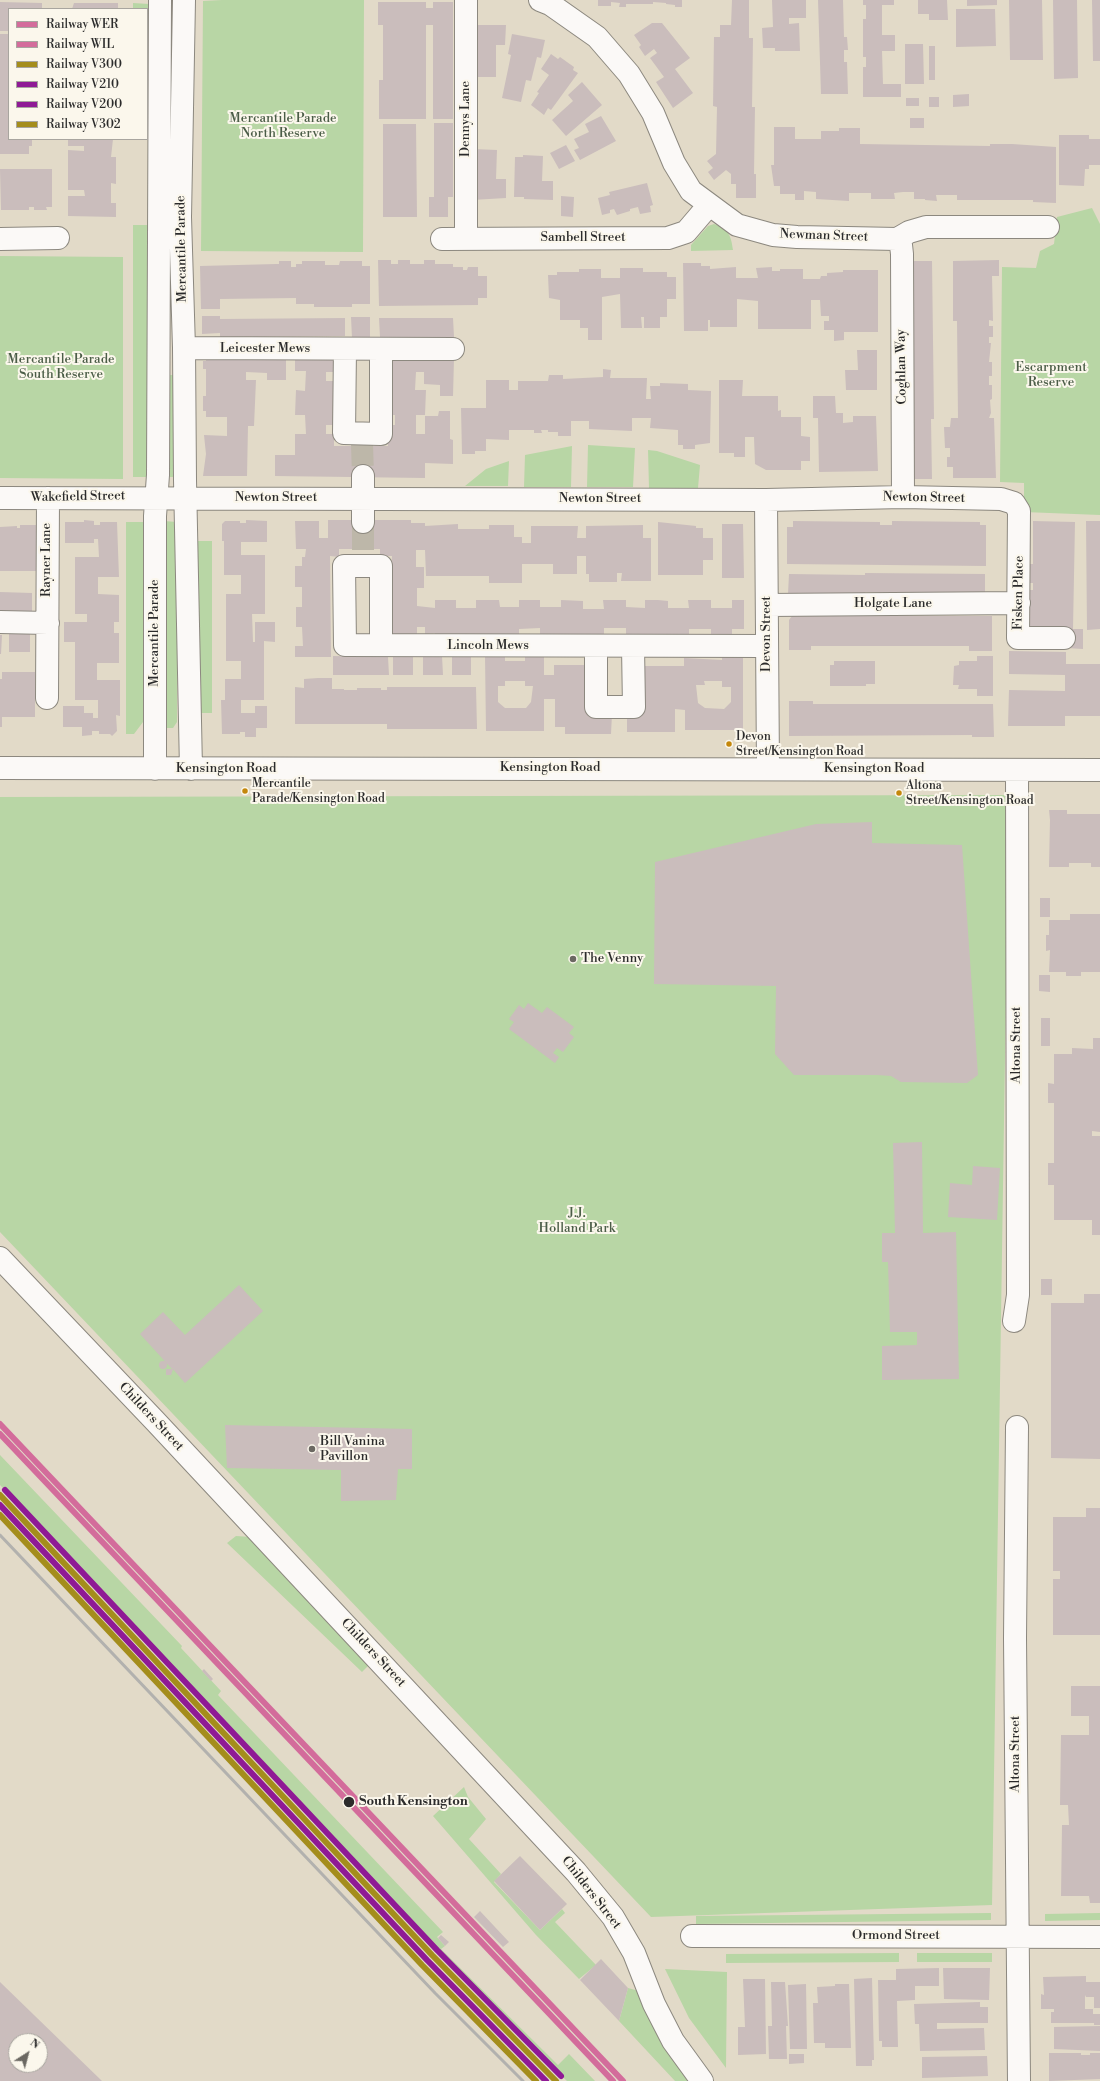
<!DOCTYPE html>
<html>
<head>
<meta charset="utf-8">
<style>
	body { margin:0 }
	#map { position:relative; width:1100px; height:2081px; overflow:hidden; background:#e2dac8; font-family:"Libre Bodoni",serif }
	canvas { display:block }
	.legend { position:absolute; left:8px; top:8px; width:140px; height:132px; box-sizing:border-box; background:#fbf7ec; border:1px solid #a8a59f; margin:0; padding:5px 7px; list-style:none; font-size:12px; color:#2b2b2b }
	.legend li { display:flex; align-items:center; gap:8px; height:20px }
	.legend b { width:20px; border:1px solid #a8a59f }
	.north { position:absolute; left:8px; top:2033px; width:40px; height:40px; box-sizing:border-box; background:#fbf7ec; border:1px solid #a8a59f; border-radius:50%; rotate:36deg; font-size:11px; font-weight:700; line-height:16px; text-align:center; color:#2b2b2b }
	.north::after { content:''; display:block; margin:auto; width:14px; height:18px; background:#6b6862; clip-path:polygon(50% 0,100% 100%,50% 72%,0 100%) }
</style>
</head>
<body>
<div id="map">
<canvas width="1100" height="2081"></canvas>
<ul class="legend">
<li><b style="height:5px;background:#d36c9b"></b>Railway WER</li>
<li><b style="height:5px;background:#d36c9b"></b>Railway WIL</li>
<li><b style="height:5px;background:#a48d1c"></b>Railway V300</li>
<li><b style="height:5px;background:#8f1a95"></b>Railway V210</li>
<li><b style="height:5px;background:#8f1a95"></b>Railway V200</li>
<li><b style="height:5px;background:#a48d1c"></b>Railway V302</li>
</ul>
<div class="north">N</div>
</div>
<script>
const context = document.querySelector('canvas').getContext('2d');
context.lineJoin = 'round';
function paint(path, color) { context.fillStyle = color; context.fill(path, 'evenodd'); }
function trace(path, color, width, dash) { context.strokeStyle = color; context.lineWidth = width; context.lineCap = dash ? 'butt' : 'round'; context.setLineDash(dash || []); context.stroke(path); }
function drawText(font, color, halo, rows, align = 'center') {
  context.font = font + ' "Libre Bodoni",serif'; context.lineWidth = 4; context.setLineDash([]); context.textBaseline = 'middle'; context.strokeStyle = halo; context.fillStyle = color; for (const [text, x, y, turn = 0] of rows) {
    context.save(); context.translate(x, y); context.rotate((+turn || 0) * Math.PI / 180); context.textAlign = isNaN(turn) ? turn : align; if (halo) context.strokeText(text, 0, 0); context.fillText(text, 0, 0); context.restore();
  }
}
paint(new Path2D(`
	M222,0h142l-1,252 -162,-1 2,-250z
	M133,3l16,1 -1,19 -1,-14h-14z
	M169,12h6l1,118h-7z
	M1092,208l8,16v291l-76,-3v-29l-24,-1 2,-215 34,1 4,-17 14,-7 3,-27z
	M714,224c15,5 17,12 19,26l-42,1v-6l17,-19z
	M133,225h22l-7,252h-15z
	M0,256l123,1v222l-123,-1z
	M166,375h9v102h-9z
	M588,445l47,3 -2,39h-46z
	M572,446l-1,41h-47l1,-32z
	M648,450l9,1 43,14 -2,23h-49z
	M509,461l-1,25h-43l21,-17z
	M164,521l13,1v200l-4,6h-6l-3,-7z
	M126,522h18l-1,200 -9,12h-8z
	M197,541h15v172h-15z
	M1009,795l-17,1110 -341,12 -651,-685v-435z
	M0,1455l182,191 -1,2 40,43 -3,4 225,237 -6,5 8,9 -4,3 117,116 11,-11 26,27h-28l-47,-44 -90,-94 -430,-458z
	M236,1536l15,1 119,127 -8,8 -135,-129z
	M464,1787l4,10 18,22 -17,20 32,35 -7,8 46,48 22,-21 3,4 -10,9 41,43 -17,14 -43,-44 -103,-119z
	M991,1913v7l-295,4v-8z
	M1100,1913v7l-55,1v-7z
	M899,1953v9l-173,1v-9z
	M917,1953h75v9h-75z
	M665,1969l62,3 -1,96 -37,-50z
	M628,1988l11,3 23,54 26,36h-13l-56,-60z`), '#b8d6a5');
paint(new Path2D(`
	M598,0h84v7h-7v-2l-9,-1v-1l-13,-1v2h-27v3h-7l1,-4 -9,-1v4h-13z
	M732,0h17v38h4l-1,69h3l-1,67h2v24h-20v-14h-5v-10l-5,-4 -12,10 -6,-8 5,-4 -6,-7 9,-7 1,-47 -4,-1 1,-69h6v-12h11z
	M772,0h34v18h-17v6l10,-1 1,28h-25v-3h-12l-1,-20 11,-1z
	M818,0h25l1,37h3l1,13h-4v12h3l1,32h-27z
	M863,0h31v5h-12v30h13v16h-13l1,33h18v13h-38v-30h3v-10h-3v-38h3v-14h-3z
	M918,0h29l1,20h-19v-6h-11z
	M967,0h30v5l-30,1z
	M1009,0h33l1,60h-33z
	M1053,0h24l1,78 -24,1z
	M1092,0h8v61h-7z
	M0,2l42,1v6h-33v22h-9z
	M378,2h48v6h7v-6h20v117h-20v-94h-7v94h-47v-39h4v-55h-5z
	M74,3h44v6h-46z
	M956,9h39l1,37 -40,1z
	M652,23h10l28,35 -15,11 18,24 -20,15 -17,-26 8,-5 -14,-19 7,-5 -3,-4 -9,7 -6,-9 2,-2 -7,-10z
	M474,25h32l-1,20h-9v32h-22z
	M0,34h9v105h23v7h-3v8h-29z
	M512,34l33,6 -4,18 -4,-1 -6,24 -5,-1 -5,22 -19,-4 9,-43 -3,-1z
	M905,44h18l1,40h-19z
	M929,46h6v34h-6z
	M551,54l7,5 2,-2 14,10 -1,3 5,3 -27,37 -3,-2 -4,7 -13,-10 8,-12 -2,-1 12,-17 -8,-6z
	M582,82l20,23 -36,31 -14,-16 21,-19 -5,-6z
	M969,94v12l-16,1v-12z
	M929,97h10v10h-10z
	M906,98h13v8h-13z
	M601,116l15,25 -36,19 -6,-10 5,-2 -5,-9 15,-7 -4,-8z
	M910,118h14v10h-14z
	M434,123h19v74h-5v20h-19v-20h5z
	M383,124h33l1,93h-34z
	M774,127h21v12h26v-8h18v-3h21v16l130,2v-2h22l44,3v56l-23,-1v-2h-76v-5h-21l1,6 -12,-1v-1h-11v-7h-11l-9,1 1,6h-24v-6h-22v8l-33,-2v-7l-12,-1v9h-9v-6h-15v-8h-6l-3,-21h3z
	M1059,135h30v4h11v26h-11v4h-4l-1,17 -25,-1z
	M68,139h45l-2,18h5v27l-5,-1v20h5v14l-48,-1v-20h17l-1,-6h-16v-40l16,1v-5h-16z
	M566,145l9,16 -16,8 -9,-16z
	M473,149l24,1 -1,29h10v19l-34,2z
	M523,155l20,1 -1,25h11v19l-29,-1v-2h-10l1,-40h8z
	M0,169h52v38h-6l1,3h-13v-3h-5v3h-28z
	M647,183l6,22 -3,1 1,6 -11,2 -2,-7 -8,2v2l-13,4 -3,-6 -4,1v3l-8,2 -4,-17 12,-3 -1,-3z
	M561,196l13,1 -1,20 -12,-1z
	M378,260h13v4h7v-4h12v4h14v-4h11v4h18v3h10v3h4l1,-3h10v9h9v22h-9v7l-99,1z
	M999,260v16h-7l1,45 -4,-1v6h4v11h-4v6h2l-2,19h3v14h-3v9h3v14l-2,1 1,13 -2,5h5l2,60h-43v-11h-6v-10h3v-9h-5l-1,-21h6l1,-9h7l-1,-97h-4v-60z
	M279,261h12v6h5v-3h6v-3h23v4h14l1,-4h22v5h8v38h-18v3h-38v-3h-18v-6l-76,1v10h-19l-1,-43 76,-2h3z
	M912,261h20l2,158h-3l1,60h-21v-60h3z
	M683,263h18v3h9v3l26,-2v11h22l-2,-10 16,-1v4h8v-2h23v10h17l1,-3h6v-3l16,-1v-2h35v62h-34v8l-10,1v-11h-10v-9h5v-5h-8l-1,-16h-9v29h-53v-28l-21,-2v28h-27v-7h-2v11h-24z
	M620,268h23v4h24v5h9v22h-9v18h-7v11h-16v-11h-3l1,11h-21l-1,-34 -18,3v43h-14v-12h-8v-8h-20v-20l-11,-2 -1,-23h9v-3h22v-3h22v9h19z
	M202,316h18v3l125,-1v18l-125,1v-4l-18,1z
	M351,317h19v21h-18z
	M379,318h74l1,19h-74z
	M857,350h20v40h-31l-1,-20h13z
	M206,359l80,1v20h-19v-7l-21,-1v8h10l-2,46h-6l-1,50h-44l3,-22 -2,-19 23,1v-19h-21v-6h-3v-15h3v-27h-3v-8h3z
	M295,359h38v13h-7v9h8l-1,44h-7v9h8v12h54v-21h7v-10h-7v-51l4,-5h62l-1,37h-13v-11l-16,-1v-12h-8l-1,18h11l-1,25h-9v19h9v-18h13l1,-5h11v28l3,1v24l-28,-1v15l-150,-2v-21h20v-21h11l-1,-19h-10l1,-25 9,1 1,-20h-11z
	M603,369l8,1 -1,8h37l-1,21h5l-1,-13h10v-3l28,1v6l23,1 -1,52 -15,2v4h-12v-4h-5v-15l-28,-2 1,-10h-19v13l-43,-2v-8h-18v15h-13v-4h-10v-2h-7l1,3h-8v-3h-25v10l-23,-1v12h-11v3h-13l-1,-46h25v-28h23v10h9v-9h30l1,-6h14v4l40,-2z
	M719,380h24l-1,16h36v15l3,-1v7h20v19l9,1v24h-9v9h-35l-11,-6 -1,-27h-9v20h-11v-4h-15z
	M813,396h22l1,17h7v10l10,-1v-6h23l2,55 -59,1 -1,-54h-5z
	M84,520l10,1v4h6v-3h17l2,55h-21v17l21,1v27h-5v11h5v30h-22v17h23v36l-4,-1 1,16 -5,5 -2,-2h-11v-3h-7v4l-10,1v-9h-19v-21h21v7h9v5h5v-18h-23v-58h-11v-20h23v-8h-12v-57h24l-1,-18h-4v4h-29v-21h19z
	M246,520l21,1v21h-26v13h24v59h-13l1,28h2v-20h20v20l-11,-1v59h-23v13h14v-7h12v22h-11v9h-11v-5h-5v2h-18l-1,-34h4v-21h16v-18h-15v-67h15v-19h-17v-34h-2v-17l3,-3h15v2h6z
	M328,520h23l1,3h8l10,-3h41v3h14v3l33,-2v5h31v-4h25v12h8v6h9v-17h47l-1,12h9v-12l57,-1v13h8v43h-30l1,-8h-5v9h-28v-8h-3v-18h-9v18h-24v-10h-31v19h-33v-7h-63l-1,-26h-9v17h8v21h-7v18l18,2v-8h21v8h20v-8h23l1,7h19v-7h21v7h21v-7l22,1v8h21l-1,-9h23v7l19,1v-8h13l10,1v7h21l-1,-8h23v8h21v-8h12v29h-12v7h-21v-7h-22v8h-63v-9h-22v9h-64v-9l-21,1v7h-84v-3l-10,1v-7h-8v9h-25v-9h-4l4,-71h-12v-7h-41v8l-9,-1 1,101h-36v-11h8l-1,-19h-6v-20h6v-20h-7v-21h7v-9h3l1,-8h-10l-1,-28h24v17h9z
	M793,521l87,1v3h12v-4l88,1v3h6v41l-199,-2v-37h6z
	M1033,521l42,1 -2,107h10v20l-17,-1 -16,-21 -23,-1v-36h6v-7h-6v-19h6z
	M1086,521h14v108l-13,1z
	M658,522l38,4v2h7v10h10v22h-10v15h-45z
	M722,524h21l1,54h-22z
	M20,525h16v46h-36v-44l17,-1v2h3z
	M865,573l120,1v21l-120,-3v2h-77l1,-20 76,1z
	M0,592l32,1v20h-32z
	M792,616h200v35h-23v-5h-158v4h-22v-30z
	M9,633h21v19h-21z
	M0,635h2l-1,19h-1z
	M1009,651l57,1v12h34v52h-35v10h-57l1,-36 56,1v-16l-56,-1z
	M333,656l55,1 1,18h-56z
	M393,656h20v19h-20z
	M423,656h19l1,19h-20z
	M452,656h19v19h-19z
	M485,656h20v5h20v-4h19v18h10v-10h31l1,45 8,-1 18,5 -1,20h-46v-7h-10v-28h-11v32h-58zM505,681h20v5h8l-2,16 -5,6h-21l-7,-6v-16h7z
	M977,656h16v40h-16v-7h-19l1,-4h-6l1,-19 5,-1v-4h18z
	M722,657h21v73h-58v-20l-10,-1v23h-48v-16l8,-6h10v-44h39v-8l38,2zM704,681h18v6h9v15l-7,7 -19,-1 -7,-5 -2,-18h9z
	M834,661h41v23h-9v2h-36v-21h4z
	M2,672h33v45h-33v10h-2v-48h2z
	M318,678h14v11h12v1h13v-2h24v2h6v-3h89l1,42h-90v-5h-92v-37l9,1v-9z
	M789,701h24v3h180l1,33h-22v-2l-183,1z
	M1049,810h18v4h33v53h-9v-4h-22v4h-20l1,-47z
	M872,822v21l90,2 16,230 -11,8 -66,-1 -10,-6 -14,-1h-83l-19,-21 1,-68 -122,-2 1,-122 161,-38z
	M1040,898h10v19h-10z
	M1070,914h30v58h-19v4h-15v-4h-17l1,-22 -4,1v-16h3v-15h21z
	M1039,975h11v17l-11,-1z
	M528,1003l14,10 5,-6 27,20 -5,6 5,4 -11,15 -6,-4 -4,5 6,4 -4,6 -46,-34 5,-7 -5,-3 10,-14 5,4z
	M1041,1018h9v28h-9z
	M1093,1038h7v94l-8,-1v5h8v99h-8v-15h-38v-35h-6v-22h6v-60h-6v-20l6,1v-30h18v-6l21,1z
	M922,1142l1,91 33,-1 3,147 -77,1v-34l35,-1v-13h-27l-2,-70h-6v-29h13l-2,-90z
	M973,1166l27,2 -3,52 -49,-3 2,-34 22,2z
	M1041,1279h11v16h-11z
	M239,1285l24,26 -78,72 -12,-14 -2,6h-5v-6h6l-32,-35 23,-22 22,23z
	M1084,1294h16v165l-49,-1v-155h33z
	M159 1365a4 4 0 1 1 8 0a4 4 0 1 1-8 0Z
	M225,1425l187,4v40h-14l-2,31 -55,1v-31l-114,-2z
	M1086,1508h14v127h-47v-56h7v-8h-7v-54h33z
	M204,1669l9,10 -2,2 -9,-10z
	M1071,1686h29v217h-10l-1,-7h-28l1,-71h7l-1,-20h-8l1,-70h28v-19h-18z
	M520,1856l47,48 -27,26 -46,-49z
	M480,1911l29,31 -6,5 -29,-30z
	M441,1935l8,7 -4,4 -7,-8z
	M601,1959l27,29 -9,33 -39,-41z
	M939,1968v18h-24v14l-18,1 1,46h-16v-6h-3l-1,-61h18v-11z
	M943,1968h47l-1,32 -45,-1z
	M1086,1976v6h14v26h-6v-11h-8l-1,-2v14h8v5h7v11h-6v-2h-43v-11h3v-3h-13v-15l3,1 -1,-18z
	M872,1978l2,82h-2v6h-16l-2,-87z
	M743,1979h22l1,75 -28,1v-28h7z
	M0,1982l102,99h-102zM16,2041h24v24h-24z
	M771,1982h14l3,44h-2l1,33h-18l-1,-33h4z
	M806,1984l1,65h-17l-2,-64z
	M835,1984h14l2,64h-26v-5h-11l-1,-40h5l-1,-16 18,-1z
	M980,2002v5h8v16h-51v6l47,-1 1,22 -65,1 -1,-27h-4l-1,-20z
	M1100,2026v25l-46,-2v-22z
	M1049,2053h32v2h9v-2h10v26l-51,2z
	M789,2054h15v9l-15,1z
	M987,2056l1,20 -66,2v-21z`), '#cabdbc');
trace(new Path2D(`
	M362,444l1,32
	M363,550v-28`), '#bdb7a9', 22, [22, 11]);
const minor = new Path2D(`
	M184,0l-4,217 4,131 1,132 6,289
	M540,0l10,4 47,33 32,37 24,39 21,50 17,28 46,34 36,10 24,2 100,2 12,-7 17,-5h122
	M0,239l58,-1
	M442,239l226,-1 18,-6 23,-27
	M466,239v-239
	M897,239l4,6 1,9 1,243
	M184,348l269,1
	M345,349l-1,84 37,1v-85
	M0,498l766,2 137,-3 98,2 13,4 5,8 -1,127h46
	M766,500l2,269
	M363,522v-46
	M768,605l251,-2
	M0,622l48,1
	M381,645v-79h-37l1,79 422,1
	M596,647v60h38l-1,-60
	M47,698l1,-200
	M0,768l1100,2
	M155,769v-253l3,-41 2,-475
	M0,1258l156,164 420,450 37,45 21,36 20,51 19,37 29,40
	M1014,1321l4,-26 -1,-525
	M1017,1427l-2,211 4,443
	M692,1936l408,1`);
trace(minor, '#8c887f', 24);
trace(minor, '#fbf9f7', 22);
trace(new Path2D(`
	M0,1535l435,458 88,88`), '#b2b1ae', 3);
trace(new Path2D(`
	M0,1424l623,657`), '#d36c9b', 6);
trace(new Path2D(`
	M0,1434l613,647`), '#d36c9b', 6);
trace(new Path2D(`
	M0,1495l432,460 124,126`), '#a48d1c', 6);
trace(new Path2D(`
	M0,1505l427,455 119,121`), '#8f1a95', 6);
trace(new Path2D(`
	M5,1490l432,460 124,126`), '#8f1a95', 6);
trace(new Path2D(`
	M0,1515l422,450 114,116`), '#a48d1c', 6);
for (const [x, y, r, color] of [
	[729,744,3.5,"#c4870b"],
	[245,791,3.5,"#c4870b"],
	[899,793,3.5,"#c4870b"],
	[573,959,4,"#6b6862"],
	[312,1449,4,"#6b6862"],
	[349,1802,6,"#2b2b2b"]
]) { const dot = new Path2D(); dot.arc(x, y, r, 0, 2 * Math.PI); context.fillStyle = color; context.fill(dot); trace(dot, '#fbf7ec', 1.5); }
drawText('12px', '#2b2b2b', '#fbf7ec', [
	["Devon",736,737],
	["Street/Kensington Road",736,752],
	["Mercantile",252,784],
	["Parade/Kensington Road",252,799],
	["Altona",906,786],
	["Street/Kensington Road",906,801]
], 'left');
drawText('13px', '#4b5d47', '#fbf7ec', [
	["Mercantile Parade",283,119],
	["North Reserve",283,134],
	["Mercantile Parade",61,360],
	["South Reserve",61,375],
	["Escarpment",1051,368],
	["Reserve",1051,383],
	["J.J.",577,1214],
	["Holland Park",577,1229]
]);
drawText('13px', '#2b2b2b', '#fbf7ec', [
	["Dennys Lane",466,119,-90],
	["Newman Street",824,236,2],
	["Sambell Street",583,238],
	["Mercantile Parade",182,249,-91],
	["Leicester Mews",265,349],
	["Coghlan Way",902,367,-91],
	["Wakefield Street",78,497,-1],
	["Newton Street",276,498],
	["Newton Street",924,498,1],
	["Newton Street",600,499],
	["Rayner Lane",47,560,-90],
	["Fisken Place",1019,593,-89],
	["Holgate Lane",893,604],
	["Mercantile Parade",155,633,-90],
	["Devon Street",767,634,-90],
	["Lincoln Mews",488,646],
	["Kensington Road",550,768],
	["Kensington Road",226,769],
	["Kensington Road",874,769],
	["Altona Street",1017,1045,-90],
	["Childers Street",151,1417,47],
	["Childers Street",373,1653,47],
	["Altona Street",1016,1754,-90],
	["Childers Street",591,1893,52],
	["Ormond Street",896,1936]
]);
drawText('13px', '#2b2b2b', '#fbf7ec', [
	["The Venny",581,959],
	["Bill Vanina",320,1442],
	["Pavillon",320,1457]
], 'left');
drawText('bold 13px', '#2b2b2b', '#fbf7ec', [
	["South Kensington",359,1802]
], 'left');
</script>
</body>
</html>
